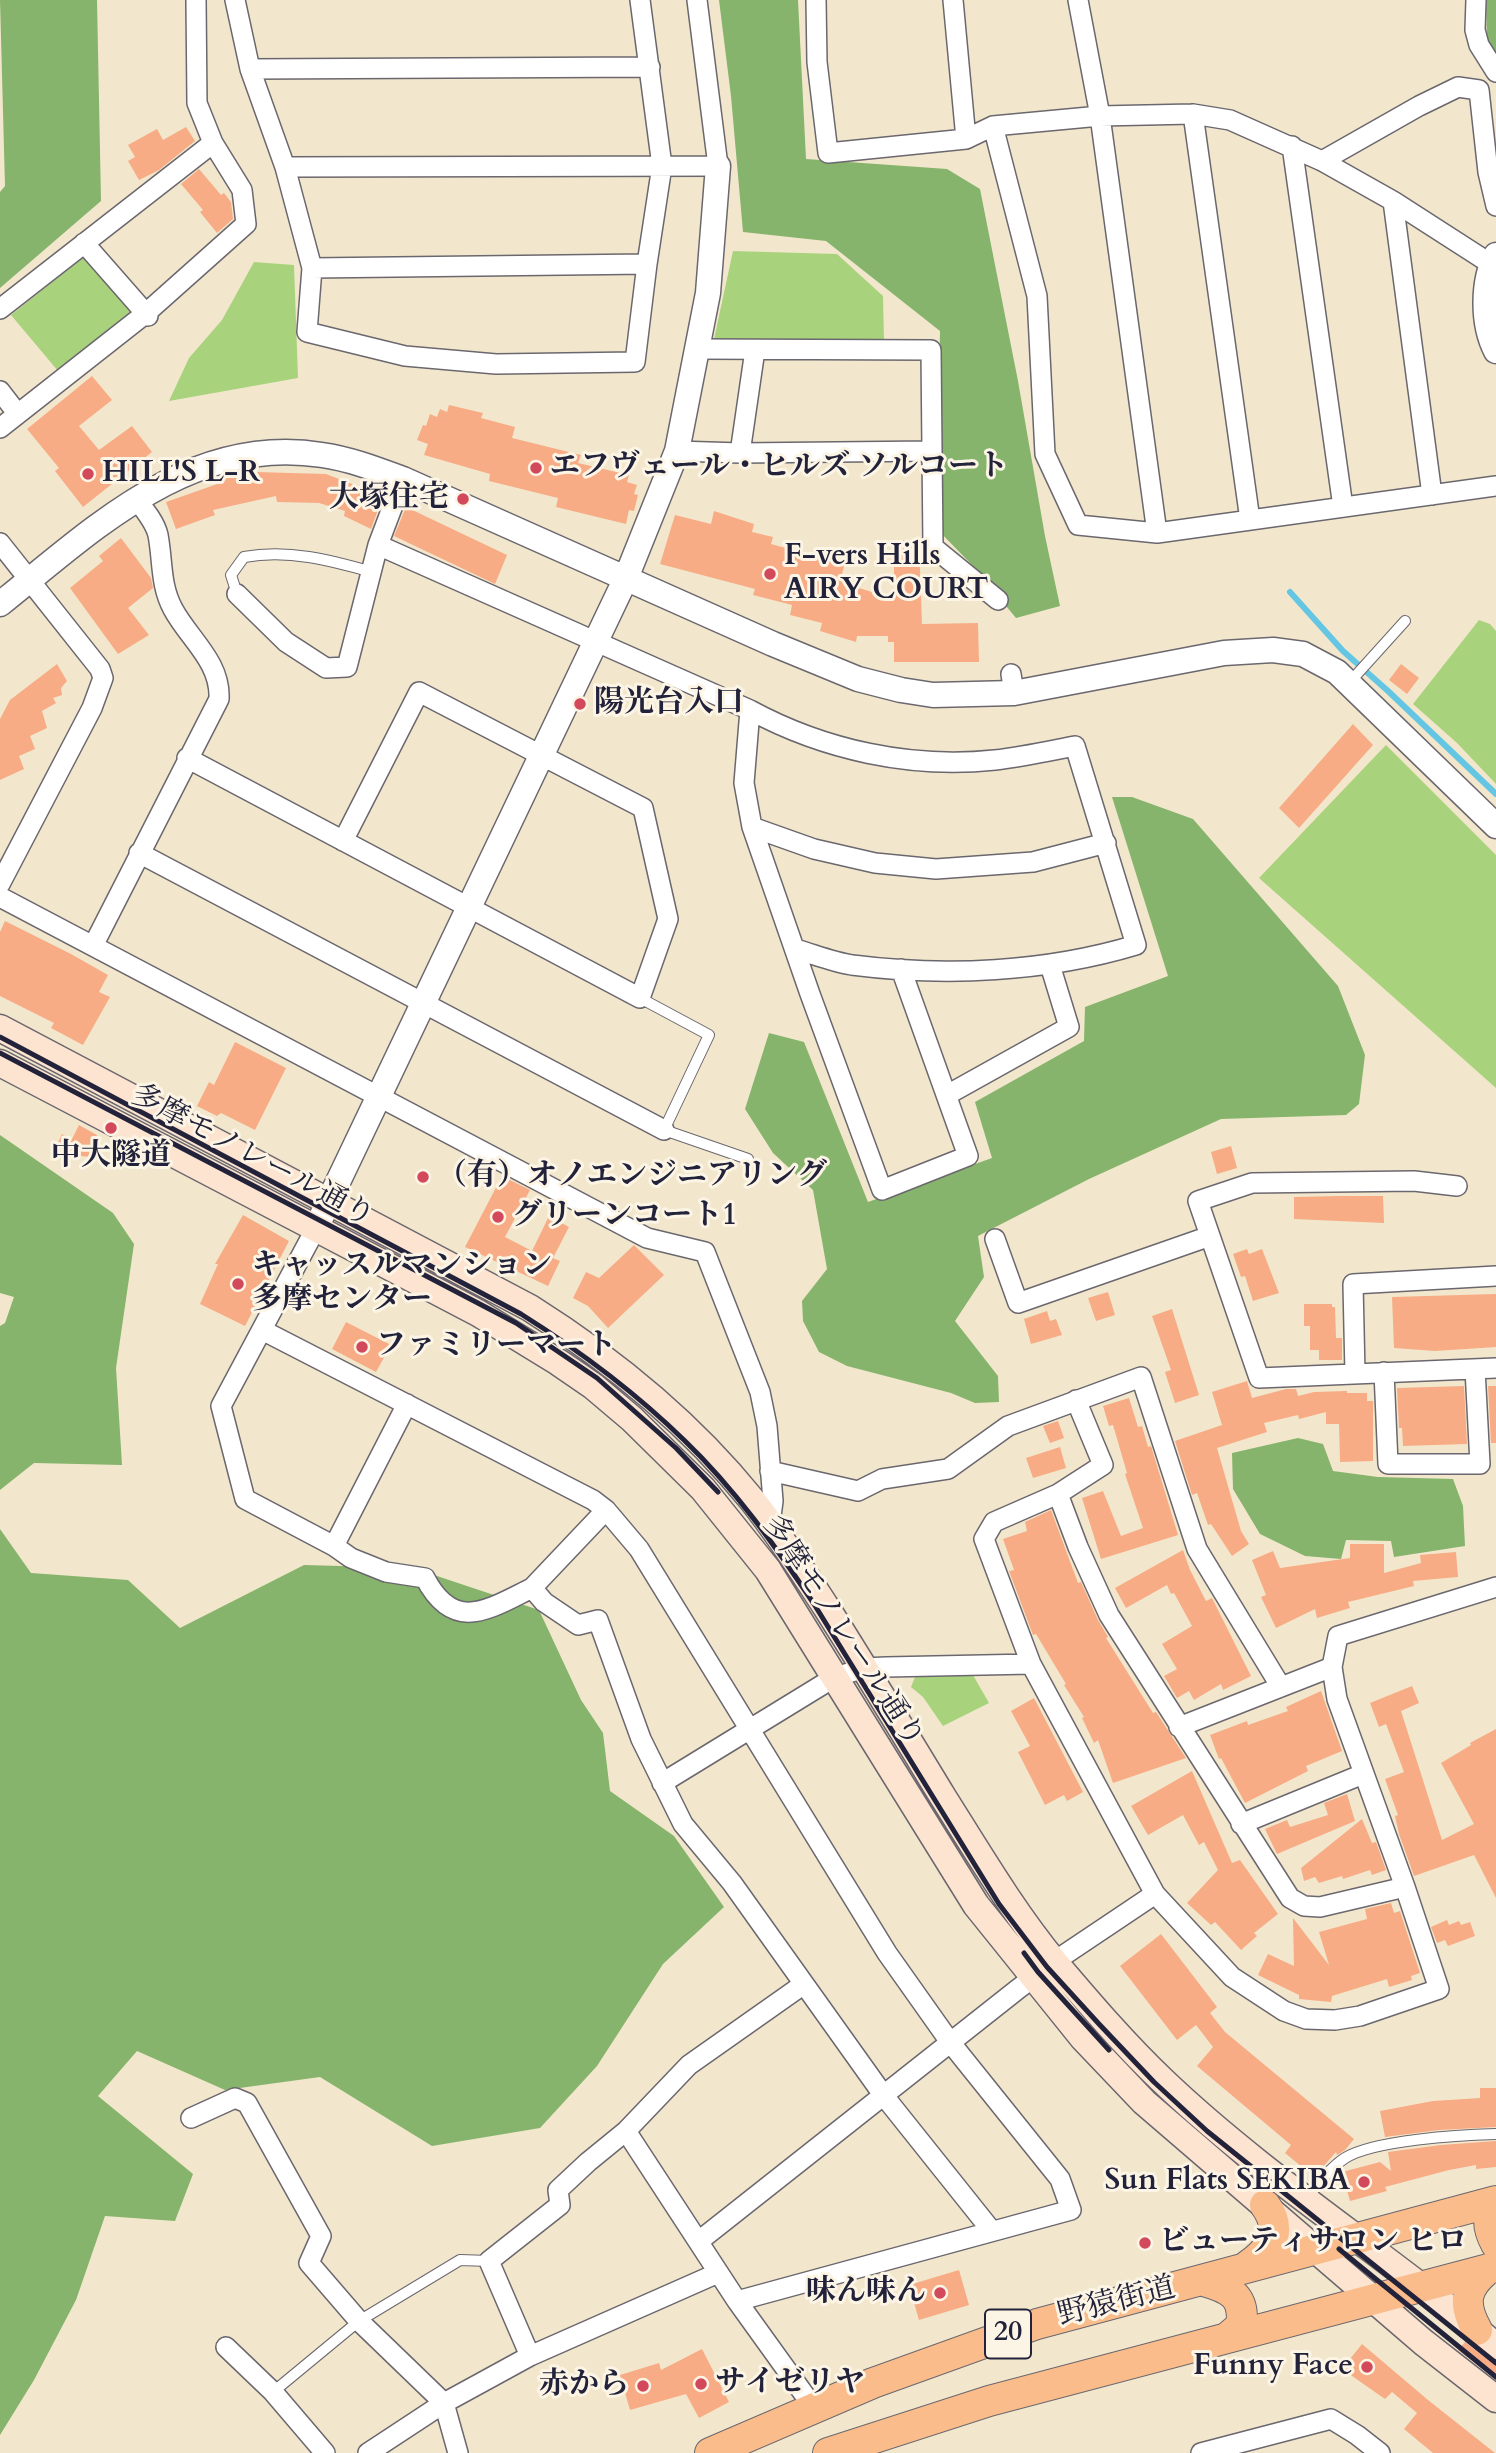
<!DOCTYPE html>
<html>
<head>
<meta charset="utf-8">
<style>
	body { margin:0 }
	canvas { display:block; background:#f2e7cc }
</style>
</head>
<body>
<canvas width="1496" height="2453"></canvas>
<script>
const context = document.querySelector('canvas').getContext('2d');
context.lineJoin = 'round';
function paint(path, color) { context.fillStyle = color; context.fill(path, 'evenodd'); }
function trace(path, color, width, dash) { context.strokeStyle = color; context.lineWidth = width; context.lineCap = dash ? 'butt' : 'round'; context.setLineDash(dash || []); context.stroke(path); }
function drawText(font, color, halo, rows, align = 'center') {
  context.font = font + ' Cardo,"Noto Serif JP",serif'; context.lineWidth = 6; context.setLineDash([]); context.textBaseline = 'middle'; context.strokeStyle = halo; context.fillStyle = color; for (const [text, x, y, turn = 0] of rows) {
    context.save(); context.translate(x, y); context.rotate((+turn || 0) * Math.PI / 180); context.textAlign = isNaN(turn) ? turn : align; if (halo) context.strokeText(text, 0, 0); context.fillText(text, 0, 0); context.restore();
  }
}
paint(new Path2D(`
	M733,251l104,3 46,42 1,46 -170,-3z
	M85,256l46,55 -73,60 -47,-56z
	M254,262l40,3 4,113 -129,23 20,-43 33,-38z
	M1479,620l11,4 6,7v153l-39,-41 -44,-39z
	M1386,745l110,110v233l-237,-210z
	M973,1675l16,28 -46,23 -20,-29 -12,-10 4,-10z`), '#a9d27d');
paint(new Path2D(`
	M0,0h97l4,201 -101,87v-96l5,-6z
	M719,0h79l8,159 141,10 33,20 38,192 27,155 15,70 -44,12 -44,-53 -36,-37 4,-197 -114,-90 -83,-9 -12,-136z
	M1486,0h10v57l-9,-13z
	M1112,797h20l61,22 145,167 27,69 -6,49 -13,11 -125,4 -132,60 -111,57 6,41 -29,44 43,55 1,26 -24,1 -24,-10 -104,-27 -28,-14 -16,-31 -1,-20 25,-32 -14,-79 -40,-37 -28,-44 24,-76 35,9 64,160 124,-44 -17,-56 109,-61 1,-34 83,-31z
	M0,1135l113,78 21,31 -18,124 6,97 -88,-2 -34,27v-164l5,-3 9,-26 -14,-4z
	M1298,1438l25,6 10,27 45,6 75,2 10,27 2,40 -71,11 -3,-16 -45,-1 -5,19 -36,-3 -45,-22 -27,-45 -1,-36z
	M0,1529l31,44 97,7 52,48 124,-63 109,3 126,42 42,90 22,33 7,58 64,45 50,71 -61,57 -66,102 -57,62 -108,18 -112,-69 -95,13 -88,-39 -39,45 95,78 -18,47 -70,-5 -29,84 -42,80 -34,55z`), '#86b46c');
trace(new Path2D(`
	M1290,592l53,59 45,40 108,103`), '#65c6e3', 6);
paint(new Path2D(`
	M186,127l9,14 -36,29 -20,10 -11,-19 7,-4 -7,-12 29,-16 6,11z
	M199,169l22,26 3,-2 7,9 2,17 -16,14 -17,-21 3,-2 -22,-26z
	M92,376l20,24 -33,26 20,24 33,-24 20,26 -69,55 -28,-36 4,-3 -32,-39z
	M449,405l34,8 -2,5 34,9 -3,11 69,17 -3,8 51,12 -2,7 10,3 -3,9 4,1 -4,16 -5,-1 -3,14 -70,-17 2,-9 -69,-17 1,-7 -66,-19 4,-11 -11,-4 6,-15 3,1 4,-12 7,3 3,-8 7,3z
	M256,472l70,2 57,22 -12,33 -27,-13 1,-5 -26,-8 -42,-1 -1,-6 -63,14 2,5 -39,14 -10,-27 57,-20v-3z
	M406,507l101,48 -12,29 -101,-48z
	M714,511l40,13 -2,8 21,5 -2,7 47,13 1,-4 26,10 -4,15 16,4 -1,5 38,12v-49h9v-10h16l3,84 56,-1 1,39h-85v-20h-6v-6h-31l-1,6 -36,-11 2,-8 -32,-8 2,-10 -39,-10 2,-6 -95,-25 15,-49 36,9z
	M121,538l30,40 2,10 -25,20 21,27 -31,19 -48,-66 33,-27 -4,-5z
	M57,664l10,17 -6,7 1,7 -9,3 3,5 -14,8 5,17 -17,8 5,13 -16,7 5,13 -24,11v-61l10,-19z
	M1401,664l18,14 -12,16 -18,-14z
	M1353,724l20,21 -74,83 -20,-20z
	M5,921l66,33 37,21 -9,17 11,5 -27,48 -32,-17 3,-5 -54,-27v-64z
	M235,1042l51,26 -31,62 -34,-17 -4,3 -20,-10 12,-24 5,3z
	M79,1125l18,10 -7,14 17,10 -43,-5 1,-2 -9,-5 6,-13 10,5z
	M1231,1146l6,22 -20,6 -6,-22z
	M502,1176l28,14 -25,47 27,14 17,-35 20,11 -16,31 7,3 -12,25 -83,-39z
	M1340,1196h43l1,27 -90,-4v-22z
	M243,1215l46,26 -44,85 -45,-22 18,-40h-3z
	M634,1245l30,30 -56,53 -20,-22 -15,-8 13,-26 13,6z
	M1247,1249l2,5 13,-5 17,44 -26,8 -8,-25 -4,1 -8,-23z
	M1108,1292l7,23 -19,6 -8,-23z
	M1496,1294v53l-61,4 -41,-3 -2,-51z
	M1304,1304h28v3h3l1,31h6v22h-23v-10h-9v-24h-6z
	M1172,1309l27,86 -24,8 -10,-31 6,-2 -19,-54z
	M1047,1311l3,10 6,-2 6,16 -31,9 -7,-25z
	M346,1322l45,23 -15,27 -44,-23z
	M1247,1381l5,17 34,-9h10l2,7 16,-4 33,-1v2h20v8h6v60l-33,1 -1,-38h-13v-12l-27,7 -1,-4 -34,8 3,9 -50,16 24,83 8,13 -17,12 -21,-32 -3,1 -11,-32 -5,2 -17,-54 47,-16 -10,-33z
	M1464,1386l3,58 -64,2 -1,-18h-3l-2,-40z
	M1488,1386h8v57h-5z
	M1129,1398l9,29 4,-1 6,21 3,-1 27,89 -77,24 -19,-61 21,-7 18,45 22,-8 -18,-54 2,-1 -14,-48 -4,1 -6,-20z
	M1058,1421l6,17 -14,5 -7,-17z
	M1060,1447l6,21 -33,10 -7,-20z
	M1051,1510l27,73 3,-1 17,38 10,17 -2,1 47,75 3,-1 30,46 -73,25 -15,-43 -4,3 -12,-25 2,-1 -20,-32 2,-1 -30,-50 -3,1 -24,-64 5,-1 -11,-31 24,-8 -2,-9z
	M1350,1544h34v29l37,-10 -1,-8 36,-3 2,25 -45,4 1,5 -66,16 2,6 -33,10 -2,-9 -39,19 -15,-31 5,-2 -14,-35 21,-9 7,17 70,-10z
	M1183,1550l7,20 16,31 6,-3 39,78 -28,14 -2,-6 -27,16 -5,-9 -12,7 -13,-22 13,-7 -15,-25 30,-18 -18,-33 -3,1 -4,-9 -41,23 -11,-20z
	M1412,1686l7,17 -18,8 41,129 32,-16 -33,-61 30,-18 -1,-2 26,-14v169l-22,-43 -60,21 -15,-42 -4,-18 3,-1 -13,-36 19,-7 -18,-48 -7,3 -9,-24z
	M1321,1691l21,60 -36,15 2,5 -63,32 -24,-45 -2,1 -9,-24 37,-14 1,4 40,-14 -2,-4z
	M1034,1698l49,94 -16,9 -3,-6 -19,10 -27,-53 12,-6 -19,-35z
	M1192,1771l40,92 8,-3 38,54 -24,19 3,3 -16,14 -26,-28 -4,3 -24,-22 31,-33 -14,-28 -5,3 -16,-30 -35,20 -17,-29z
	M1347,1794l8,27 -78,33 -12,-25 22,-9 3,7 38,-12 -4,-12z
	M1362,1819l10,24 4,-1 10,28 -14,5 -2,-5 -27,9 -1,-3 -23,7 -4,-6 -11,4 -3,-13z
	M1391,1903l3,10 6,-2 20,62 -9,3 1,4 -23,7 -2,-8 -55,17 -1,6 -32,-3v-4l-41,-20 10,-21 26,12 -1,-48 36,47 -10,-33 48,-13 -2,-10z
	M1447,1920l2,5 10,-4 2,4 9,-3 5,14 -27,10 -3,-6 -8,3 -6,-16z
	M1161,1934l56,73 -7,6 15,19 129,107 -9,11 -8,5 -1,-3 -22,25 -29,-24 6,-8 -94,-79 16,-19 -17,-22 -19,15 -57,-74z
	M1480,2088h16v39l-57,3 -54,7 -5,-26 53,-10 47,-3z
	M1496,2141v26l-20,2v-4l-27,5 -64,17 2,4 -37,10 -8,-29 38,-10 11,9 -3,-19 53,-7z
	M959,2270l10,35 -50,15 -10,-35z
	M1465,2342l21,16 10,3v18l-38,-29z
	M1362,2344l66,56 67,53h-62l-29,-24 13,-16 -25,-21 -7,7 -43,-30z
	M702,2349l27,53 -30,16 -13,-24 -56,16 -10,-35 39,-12 2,7z`), '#f7ac85');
const service = new Path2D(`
	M237,594l-6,-19 13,-18c44,-8 86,3 128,15
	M1349,683l56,-62
	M640,998l69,37 -45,95 84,29
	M1307,2198c11,-14 23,-30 38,-40 29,-18 115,-23 151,-24
	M273,2392l86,-71 101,-61 29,1`);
const minor = new Path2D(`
	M235,0l15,69 35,98 433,-1 -21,-166
	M816,0l1,62 11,91 138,-14 27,-13 107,-10 93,-2 37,6 92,41 71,40 98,63
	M953,0l13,139
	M1078,0l22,116 57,417
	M1476,0l-1,30 4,15 17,27
	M250,69l400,-2
	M1193,114l57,406
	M993,126l44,170 8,158 33,71 79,8 339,-47
	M1292,146l51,361
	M1322,161l97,-55 39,-19 21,3 9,82 8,34
	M285,167l27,101 -5,64 98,24 91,8 139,-2 12,-98 15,-98 -22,-166
	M1393,201l39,294
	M84,243l64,73
	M312,268l335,-4
	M0,309l213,-166
	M0,391l17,22
	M0,428l145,-114 101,-90 -4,-34 -29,-47 -16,-40 -1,-103
	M677,451l63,2 192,-2 -1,-101 -233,-1
	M932,451l1,96 65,53
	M740,453l15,-103
	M0,543l100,126 3,9 -11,30 -92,176
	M378,545l372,165c74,40 161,59 245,50 27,-3 54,-9 80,-14l61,199c-90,27 -190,32 -284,20 -19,-3 -39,-11 -57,-16
	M237,594l49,48 40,26 21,-1 31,-122 25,-66
	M1011,674l3,19
	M750,710l-6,73 8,44 58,167 72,196 86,-34 -67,-187
	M187,758l453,240 28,-79 -25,-111 -224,-116 -76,149
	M752,827l62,22 61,14 61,6 97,-7 73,-19
	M139,853l525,277
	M0,897l647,341 58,14 55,140 7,34 6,75 -3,23
	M93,946l126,-247c2,-37 -30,-60 -46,-90 -13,-24 -10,-48 -15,-74 -3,-13 -14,-26 -22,-36
	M947,1095l122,-68 -19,-62
	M1457,1186l-43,-5 -162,2 -54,18 61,177 237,-10
	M316,1228l-95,178 24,93 89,47 17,12 35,14 39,6c29,56 64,31 107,10
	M995,1239l23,64 192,-67
	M262,1330l331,170 13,10 33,39 248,404 63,89 110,137 11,31 -334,91
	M1384,1372l4,92h92l-5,-95
	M1355,1374l-2,-90 143,-8
	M770,1471l88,20 24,-12 66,-10 60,-43 133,-49 56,172 84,138
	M1058,1494l20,53 31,68 181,283 14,8 16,1 85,-20 34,102 -79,27 -25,4 -29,-1 -22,-8 -52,-34 -77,-83 -124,-230 -47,-125 10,-17 64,-28 45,-29 -27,-65
	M606,1510l-74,78 12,14 34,23 20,-5 43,119 42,85 49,59 152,213 107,134
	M334,1546l73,-142
	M1179,1727l153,-60
	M662,1783l173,-106 30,-9 21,-1 145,-3
	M1241,1824l122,-50
	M1405,1887l-68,-188 -5,-32 6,-31 158,-49
	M191,2118l44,-20 12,5 74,133 -12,27 50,58 85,82 14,50
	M626,2131l111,170 77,107
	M699,2241l319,-252 37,-28 100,-67
	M226,2347l47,45 52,61
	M530,2356l-41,-95 71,-56 -2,-15 30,-28 38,-31 63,-66 115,-81
	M368,2453l76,-50 86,-47 188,-83
	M1201,2453l130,-34 26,16 23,18`);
const tertiary = new Path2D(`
	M1496,255c-14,27 -14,69 0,96
	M0,604c94,-75 190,-170 322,-149 28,4 54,14 81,24l370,165 85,35 43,11 32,5 81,-2 210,-40 49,-3 30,4 34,18 159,154
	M316,1228l310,-650 51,-127 31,-158 10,-127`);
const secondary = new Path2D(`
	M0,1028l530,280c84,53 159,114 222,192 27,34 50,70 74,107 40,63 78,126 117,190 36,57 70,115 113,167 34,40 69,81 107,117 103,98 224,174 333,265
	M0,1063l478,250 80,49 35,24 39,33 71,70 65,81 208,335 107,133 61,64 279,240 73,57`);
const primary = new Path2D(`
	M1496,2205c-11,12 -7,26 0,39
	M1246,2267c23,-16 39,-35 19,-62
	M1204,2281c25,7 42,15 37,45l-13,11
	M1477,2330c-15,-27 -12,-42 11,-61
	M710,2453l163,-70 164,-59 459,-123
	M828,2453l161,-52 507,-134`);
trace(service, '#6b676e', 12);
trace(minor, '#6b676e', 22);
trace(tertiary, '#6b676e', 27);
trace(secondary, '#6b676e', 29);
trace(primary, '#6b676e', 32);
trace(service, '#fff', 10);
trace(minor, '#fff', 19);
trace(tertiary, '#fff', 24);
trace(secondary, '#fde4d0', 26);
trace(primary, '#f9bc8a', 30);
trace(new Path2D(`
	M0,1037l521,277c59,37 114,78 164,127 50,48 91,106 129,163l185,300 48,63 52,57 55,58 53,49 289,232
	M0,1053l516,270 81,55 79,70 42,44
	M1024,1953l14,19 71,78
	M1339,2249l157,128`), '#22223b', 5);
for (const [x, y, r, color] of [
	[536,468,7,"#d1495b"],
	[88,474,7,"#d1495b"],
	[463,499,7,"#d1495b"],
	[770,574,7,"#d1495b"],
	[580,704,7,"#d1495b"],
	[111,1128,7,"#d1495b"],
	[423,1177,7,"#d1495b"],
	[498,1217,7,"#d1495b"],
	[238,1284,7,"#d1495b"],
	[362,1347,7,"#d1495b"],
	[1364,2182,7,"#d1495b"],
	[1145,2243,7,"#d1495b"],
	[940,2293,7,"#d1495b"],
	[1367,2367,7,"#d1495b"],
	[701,2384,7,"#d1495b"],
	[643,2386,7,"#d1495b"]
]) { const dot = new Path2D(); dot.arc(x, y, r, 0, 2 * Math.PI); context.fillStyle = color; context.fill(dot); trace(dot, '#fcf5e5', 2.5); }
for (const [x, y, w] of [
	[1008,2334,46]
]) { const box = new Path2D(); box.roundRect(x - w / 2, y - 24.5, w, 49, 5); context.fillStyle = '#fcf5e5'; context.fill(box); trace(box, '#22223b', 2); }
drawText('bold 28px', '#22223b', null, [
	["20",1008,2334]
]);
drawText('bold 30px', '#22223b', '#fcf5e5', [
	["エフヴェール・ヒルズ ソルコート",550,468],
	["HILL'S L-R",102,474],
	["大塚住宅",449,499,"right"],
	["F-vers Hills",784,557],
	["AIRY COURT",784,591],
	["陽光台入口",594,704],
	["中大隧道",111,1157,"center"],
	["（有）オノエンジニアリング",437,1177],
	["グリーンコート1",512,1217],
	["キャッスルマンション",252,1267],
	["多摩センター",252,1301],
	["ファミリーマート",376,1347],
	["Sun Flats SEKIBA",1350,2182,"right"],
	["ビューティサロン ヒロ",1159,2243],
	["味ん味ん",926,2293,"right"],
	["Funny Face",1353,2367,"right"],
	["サイゼリヤ",715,2384],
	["赤から",629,2386,"right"]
], 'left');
drawText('30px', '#22223b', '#fcf5e5', [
	["多摩モノレール通り",252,1157,28],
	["多摩モノレール通り",842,1632,57],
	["野猿街道",1117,2303,-14]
]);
</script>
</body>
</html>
